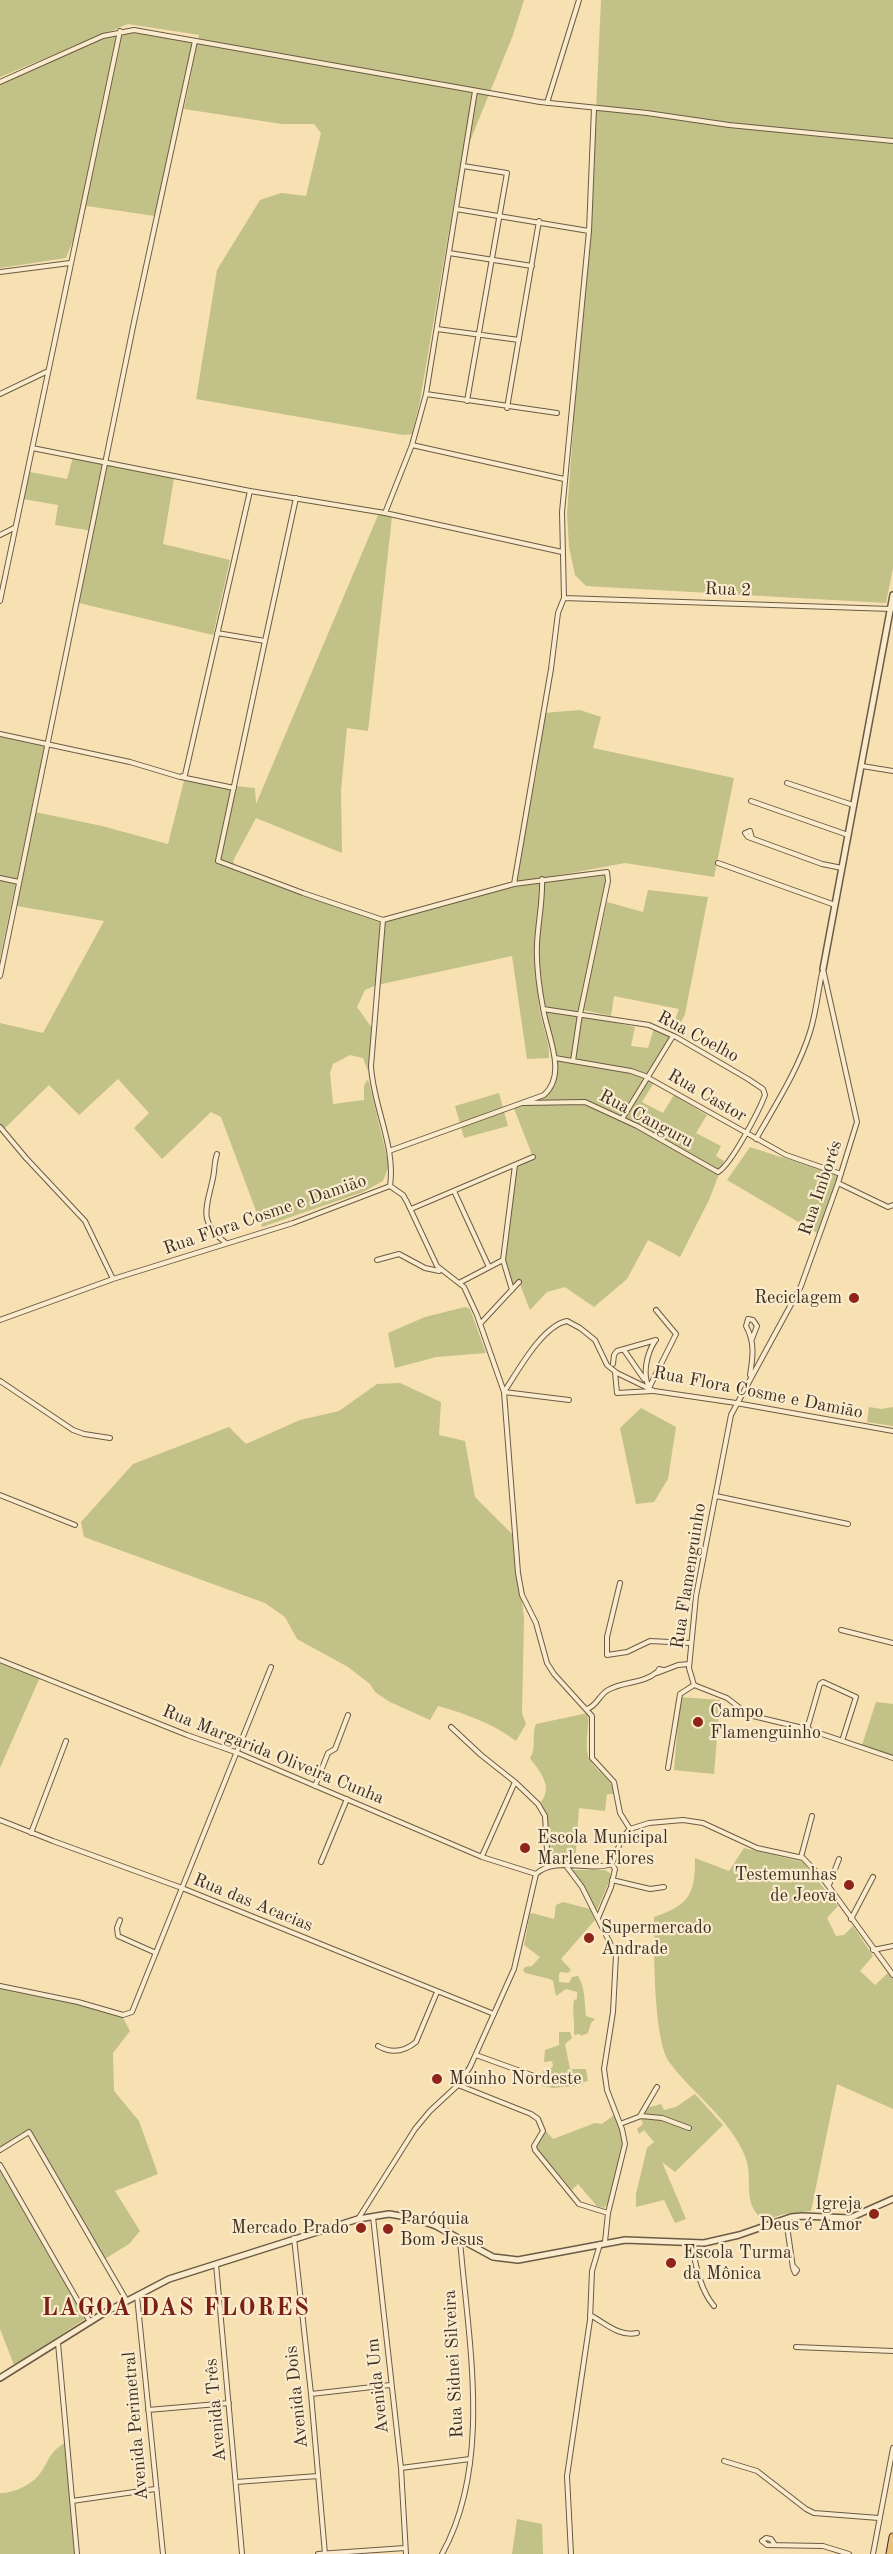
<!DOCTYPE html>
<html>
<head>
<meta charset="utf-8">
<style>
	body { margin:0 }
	canvas { display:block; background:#f7e0b1 }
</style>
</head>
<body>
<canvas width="893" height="2554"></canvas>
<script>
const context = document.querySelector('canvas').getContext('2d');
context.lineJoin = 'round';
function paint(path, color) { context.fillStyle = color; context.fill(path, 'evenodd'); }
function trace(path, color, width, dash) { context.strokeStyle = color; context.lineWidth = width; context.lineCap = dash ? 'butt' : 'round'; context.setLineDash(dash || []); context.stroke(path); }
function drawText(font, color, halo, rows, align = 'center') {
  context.font = font + ' "Old Standard TT",serif'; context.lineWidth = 4.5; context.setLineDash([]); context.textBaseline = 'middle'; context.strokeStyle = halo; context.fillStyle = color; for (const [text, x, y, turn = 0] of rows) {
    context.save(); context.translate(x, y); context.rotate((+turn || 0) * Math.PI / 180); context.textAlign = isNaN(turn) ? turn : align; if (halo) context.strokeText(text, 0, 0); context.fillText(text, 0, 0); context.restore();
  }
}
paint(new Path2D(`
	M0,0h524l-11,35 -53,131 -40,235 -8,33 -9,1 -207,-36 21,-129 43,-70 21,-7 25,3 15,-63 -7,-9h-32l-98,-15 15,-74 -71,-11 -128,53z
	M601,0h292v568l-7,35 -300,-17 -11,-11 -6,-28 -2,-33 29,-403z
	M125,33h17l50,10 -37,173 -68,-10 -21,52 -66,10v-183l108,-50z
	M73,457l101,21 -11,66 67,16 -17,75 -134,-32 14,-72 -38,-6 3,-20 -35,-6 7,-27 37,7z
	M379,513l13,4 -24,214 -21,-3 -6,62 1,63 -86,-35 -23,43 5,9 142,51 134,-37 23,-114 6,-57 37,-3 21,7 -8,31 141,30 -20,99 -89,-14 -97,18h8l5,2 1,-4c13,-2 56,-12 66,-6l-27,142 54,12 -4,19 17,2 6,-20 19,8 -25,41 7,4 -13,21 21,11 11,-18 33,20 -11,18 25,13 -5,10 8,5 -15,39 -29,57 -32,-17 -21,39 -33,28 -29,-20 -18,5 -17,18 -11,-28 -7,8 -8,-32 11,-93 18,-8 -20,-51 31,-11 8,-7 3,-35 -9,-43 -3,-1 -6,-40 5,-78c-7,41 -8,80 -2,121 3,16 10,31 9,46l-22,1 -15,-103 -135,29 -12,5 -8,17 15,21 -4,43 -5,-13 -13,-3 -17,9 -3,9 3,31 31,-4v-14l3,-6 2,2 20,84 -6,15 -20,11 -101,35 -41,-110 -10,-5 -49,47 -28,-31 15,-15 -31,-34 -39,36 -30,-30 -45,44 -4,-5v-101l43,10 61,-112 -87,-15 18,-94 67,14 66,18 16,-63 71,7 1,16z
	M0,736l45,8 -45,214z
	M648,890l60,7 -23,117 -9,18 -5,-2 8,-21 -65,-13 -3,20 -28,-6 24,-108 36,10z
	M499,1093l9,33 -44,12 -9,-32z
	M750,1147l89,29 -22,57 -90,-53z
	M465,1307l5,2 16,44 -50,4 -41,11 -7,-35 37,-16z
	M400,1383l41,19 -2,33 26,6 10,56 39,39 10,82 -2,95 4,11 -10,17c-22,-17 -52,-28 -78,-35l-8,14 -40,-18 -15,-10 -5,-8 -22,-17 -51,-28 -12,-22 -20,-14 -181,-66 -3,-15 52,-58 96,-37 17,17 54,-24 39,-9 38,-27z
	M869,1407l12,2 12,-2v19l-26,-4z
	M641,1408l35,19 -8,52 -14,23 -18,2 -16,-76z
	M0,1662l40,15 -40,91z
	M680,1697l40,3 -6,74 -40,-4z
	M876,1702l17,2v51l-31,-10z
	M588,1713c2,14 -5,35 2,47 7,13 22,18 25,34h-8l-2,17 -26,-3 -4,56 -23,-2 -5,-40 -6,-20c13,-16 -2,-31 -11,-44 7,-11 1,-23 6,-34z
	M744,1848l59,14 35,44 -11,12 9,18 8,-1 9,-9 20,30 -13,15 15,14 13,-12 5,5v131l-56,-25 -26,127 -27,3 -22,7c-3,-5 -8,-10 -10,-15 -6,-16 0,-34 -7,-50 -15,-37 -52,-62 -75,-93 -17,-22 -16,-116 -16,-146 36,-12 41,-23 41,-59l34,13z
	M572,1870h33l5,3 1,4 -14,33z
	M563,1902l27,7 5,11 -34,39 10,11 -3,3 -7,-1 -2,2v8l10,1 3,-6 6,-1c8,13 6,26 8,40l9,3 -4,4 -3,10 -7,3 -1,-2 -6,1c1,-12 -2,-23 0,-35l3,-1v-7l-11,-3 -10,7 -3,-15 -3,-2 -25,-6 -2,-3 2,-3 7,-1 8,-9 -16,-12 6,-31 2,-1 22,6 2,-14z
	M0,1988l97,20 25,8 8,15 -17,22 1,38 25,30 19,53 -43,17 25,40 -11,13 -24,15 -76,-129 -29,18z
	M559,2032h11l2,6 -7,6 5,25h16l2,12 -5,1v3l-30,3 -11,-2 1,-15 5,1 5,-6 -1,-5 -8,1 1,-12 14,-5z
	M695,2094l28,31 -48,47 -13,-10 24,57 -11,4 -11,-23 -28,7v-13l11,-46 7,-6 -10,-12 -5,4 -2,-5 6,-5 -3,-8 6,-8 15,-4 3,6 12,-3z
	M614,2115c4,8 7,15 8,23 1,14 -8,61 -18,70l-7,-2 -19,-22 -6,6 -37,-44 11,-15 7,8 42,-16 7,1z
	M0,2171l85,148 -71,46 -14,-36z
	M65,2443l12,111h-77v-61c11,1 31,-8 38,-17 12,-14 9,-23 27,-33z
	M517,2519l25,5 1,30h-31z`), '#c2c188');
const minor = new Path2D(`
	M0,82l103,-46 31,-6 406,72 107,11 82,12 164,16
	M547,103l32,-103
	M463,166l44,7 -40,228
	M456,209l133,22
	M449,253l83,13
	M0,272l70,-9
	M437,329l82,11
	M0,394l46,-22
	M426,394l131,19
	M507,408l32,-187
	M412,445l152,34
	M32,448l218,43 135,22 177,39
	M385,513l27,-68 14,-51 49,-303
	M0,535l14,-7
	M564,598l327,11
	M0,601l120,-570
	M217,633l48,8 31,-143
	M265,641l-47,220 85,32 80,27 131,-36 93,-12 1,9 -28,133 -7,47
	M0,734l130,28 50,15 5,-2 65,-284
	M862,766l31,5
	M181,777l53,11
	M787,783l66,22
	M751,801l97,34
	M752,838l-2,-7 -5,2 3,4 74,27 20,4
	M718,863l117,42
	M0,878l19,4
	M514,884l37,-215 7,-56 6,-15 -2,-86 27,-281 5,-123
	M383,920l-12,146c2,40 25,80 19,120
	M823,969l34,153 -19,61 -37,103 -70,129 -35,181 -7,72 5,17 33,13 22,17 58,14 86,29
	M0,976l134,-654 61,-281
	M555,1058l76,13 14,5 141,79 55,19
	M523,1103l62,-1 52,24 81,46c13,-7 41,-61 47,-77l-2,-6 -15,-10 -72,-42 -27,-12 -106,-16
	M622,1119l51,-83
	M0,1127l26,31 59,63 28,58
	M756,1139c20,-35 42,-69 54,-107 6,-19 8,-40 12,-59
	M389,1151l155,-56c24,-21 3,-60 -1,-87 -4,-21 -7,-43 -6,-64 1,-22 6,-43 5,-65
	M217,1154c-3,8 -2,15 -4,24 -6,29 -16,44 13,65
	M838,1183l50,24 5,-2
	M454,1191l35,76
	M411,1209l122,-52
	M377,1260l22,-6 26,14 14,3
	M459,1283l44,-23
	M512,1290l-9,-30 12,-95
	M0,1320l113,-41 180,-56 97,-37 13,9 4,7 30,64 27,21 13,28 27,77c14,-21 38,-66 63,-71l13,7 15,12 12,25 10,8 37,18 82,12 157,28
	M480,1324l39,-42
	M624,1350l20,29
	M613,1364l1,-9 3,-4 39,-11
	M615,1372l2,21 36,-2
	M750,1375c3,-18 5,-33 -4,-49l2,-7 5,1 4,6 -5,13
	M0,1381l73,49 11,4 26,4
	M649,1387c-7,-13 -2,-34 6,-46
	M649,1388l27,-54 -20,-24
	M569,1400l-65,-8 14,181 4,22 14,28 11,40 7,11 38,42v42l22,24 6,31 10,16
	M0,1495l75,30
	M716,1496l132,28
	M620,1583l-13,54v18l20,-3 23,-11 40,2
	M841,1630l52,13
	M0,1660l187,75 51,18 244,104 54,17
	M663,1670l-4,-1 -2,4 21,-8 11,-1
	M587,1709c10,-3 12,-14 21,-19 16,-9 35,-6 49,-18
	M451,1727l30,28 34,27
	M807,1729l13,-45 3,-2 33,15 -14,44
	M668,1768l12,-74 14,-9
	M315,1786l13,-33 7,-4 13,-34
	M0,1820l53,21 129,47 312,126
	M31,1833l35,-92
	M482,1856l33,-74 23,22 7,12 3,51
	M801,1857l11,-41
	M321,1862l26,-63
	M567,1867l15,20 34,68 -3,57 -9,57 3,21 15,39 3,15 -17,69 -3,29
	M612,1880l38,9 14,-2
	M829,1885l10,-26
	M598,1918l13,-31 4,-18 -3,-5
	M851,1919l22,-42
	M120,1920l-3,8 1,8 38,17
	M873,1950l20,-4
	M0,1986l78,16 45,13 9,-3 139,-345
	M378,2046c14,8 26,6 38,-4l21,-50
	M476,2055l58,21
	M458,2085l73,29 7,5 5,12 -9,15 1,4 44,54 29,9
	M640,2116l17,-29
	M620,2124l21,-8 21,2 27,10
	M0,2150l29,-18 98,169
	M0,2165l90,157
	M373,2217l28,251 5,86
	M358,2219l57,-90 15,-18 28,-26 12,-18 44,-98 22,-95c19,-18 53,-2 76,-10l10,-26 8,-9 19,-6 34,-3 20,3 54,25 46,10 21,22 69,95
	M786,2219l7,49 2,5 2,-3 -4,-4
	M294,2238l17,156 14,160
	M692,2244c3,20 8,46 22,62
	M216,2264l26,290
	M137,2296l26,258
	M590,2315c15,8 29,22 47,18
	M58,2343l19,211
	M796,2347l97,4
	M311,2394l79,-9
	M148,2410l81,-7
	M724,2461l33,10 49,38 8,4 65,5
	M401,2468l69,-9
	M236,2482l82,-6
	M72,2501l83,-12
	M775,2545l-4,-6 -5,-1 -4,3 5,4 56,1 26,8
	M318,2554l87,-6
	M442,2554c51,-92 26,-214 18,-314
	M571,2554l-4,-78 23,-156 2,-49 8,-27
	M873,2554l20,-106`);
const tertiary = new Path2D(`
	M823,969l70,-374
	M0,2378l104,-65 65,-34 189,-60 31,-5 24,4 23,8 57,31 25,3 107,-20 79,3 35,-8 52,-18 11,-1 48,2 43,-19`);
const trunk = new Path2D(`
	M890,2554l3,-17`);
trace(minor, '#6b5b46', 6);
trace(tertiary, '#6b5b46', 8);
trace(trunk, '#3c2f23', 9);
trace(minor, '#faebcc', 4);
trace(tertiary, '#faebcc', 5);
trace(trunk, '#ecc078', 7);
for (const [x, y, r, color] of [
	[854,1298,6,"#8f2418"],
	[698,1722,6,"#8f2418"],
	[525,1848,6,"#8f2418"],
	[849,1885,6,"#8f2418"],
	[589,1938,6,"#8f2418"],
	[437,2079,6,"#8f2418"],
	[874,2214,6,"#8f2418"],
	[361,2228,6,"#8f2418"],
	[388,2229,6,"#8f2418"],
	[671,2263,6,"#8f2418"]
]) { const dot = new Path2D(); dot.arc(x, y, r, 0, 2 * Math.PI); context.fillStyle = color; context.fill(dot); trace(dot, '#faebcc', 2); }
drawText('18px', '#3c2f23', '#faebcc', [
	["Rua 2",728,590,2],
	["Rua Coelho",698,1037,28],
	["Rua Castor",707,1096,30],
	["Rua Canguru",646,1119,28],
	["Rua Imborés",821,1188,-71],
	["Rua Flora Cosme e Damião",265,1215,-19],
	["Rua Flora Cosme e Damião",758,1393,11],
	["Rua Flamenguinho",689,1576,-81],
	["Rua Margarida Oliveira Cunha",273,1755,22],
	["Rua das Acacias",253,1903,22],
	["Rua Sidnei Silveira",454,2364,-93],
	["Avenida Um",378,2386,-96],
	["Avenida Dois",297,2397,-96],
	["Avenida Três",216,2410,-95],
	["Avenida Perimetral",136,2426,-95]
]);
drawText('18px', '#3c2f23', '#faebcc', [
	["Reciclagem",842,1298,"right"],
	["Campo",710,1712],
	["Flamenguinho",710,1733],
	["Escola Municipal",537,1838],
	["Marlene Flores",537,1859],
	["Testemunhas",837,1875,"right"],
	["de Jeova",837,1896,"right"],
	["Supermercado",601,1928],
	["Andrade",601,1949],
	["Moinho Nordeste",449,2079],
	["Igreja",862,2204,"right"],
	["Deus é Amor",862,2225,"right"],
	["Paróquia",400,2219],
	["Bom Jesus",400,2240],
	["Mercado Prado",349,2228,"right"],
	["Escola Turma",683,2253],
	["da Mônica",683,2274]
], 'left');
context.letterSpacing = '1.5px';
drawText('bold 24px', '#7a1f14', '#faebcc', [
	["LAGOA DAS FLORES",176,2309]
]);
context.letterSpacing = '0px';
</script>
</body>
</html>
